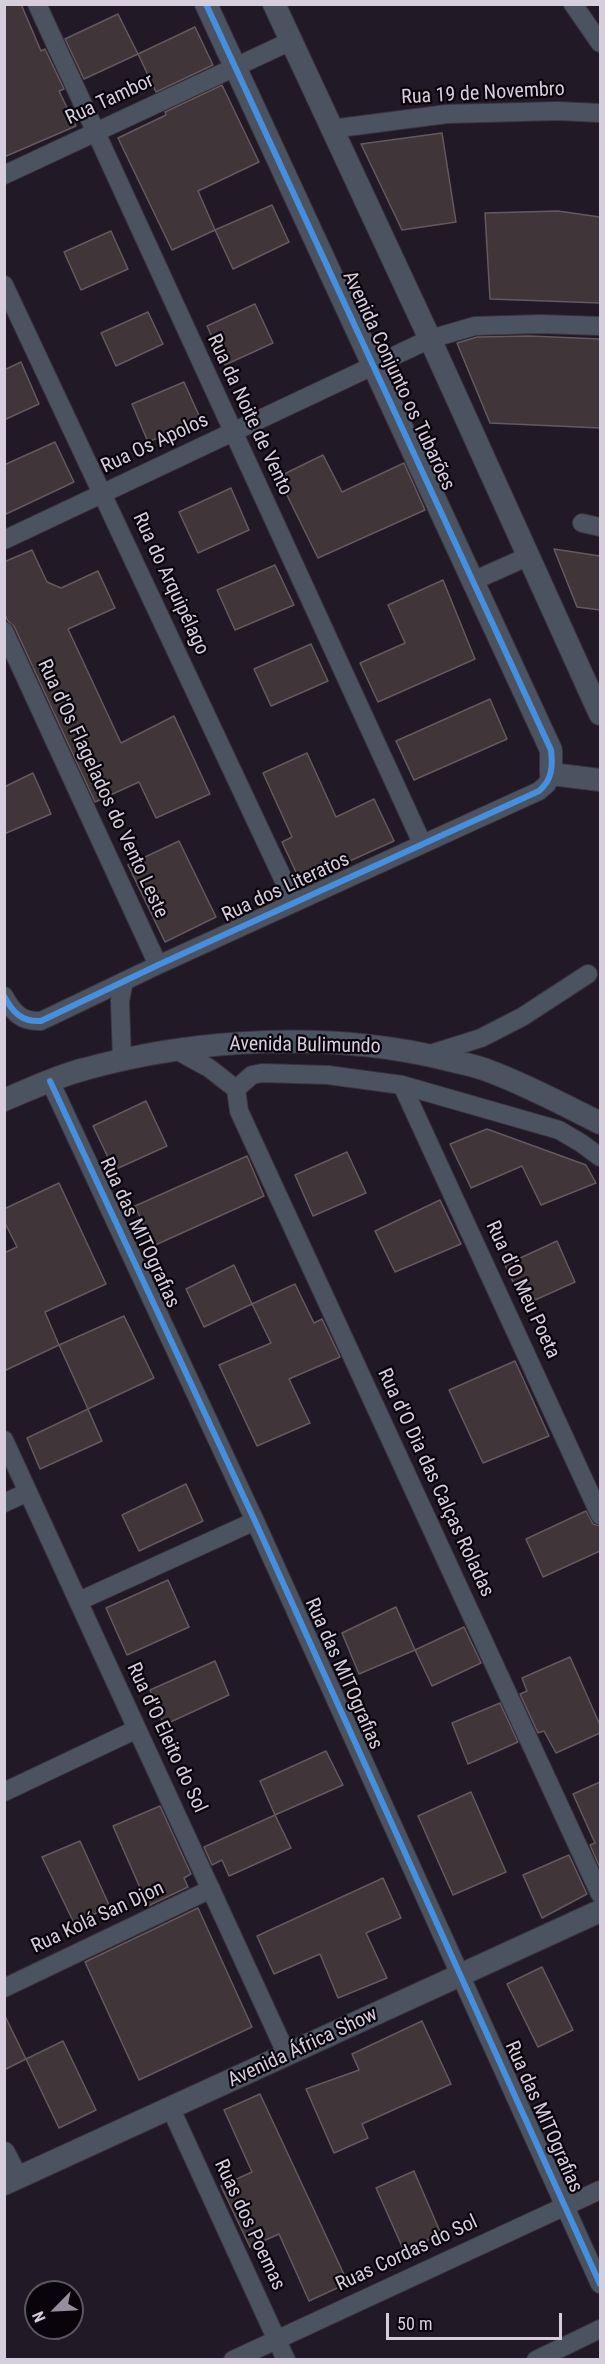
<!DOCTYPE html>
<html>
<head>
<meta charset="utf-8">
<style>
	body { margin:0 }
	#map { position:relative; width:605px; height:2364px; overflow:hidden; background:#211925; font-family:"Roboto Condensed",sans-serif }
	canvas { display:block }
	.frame { position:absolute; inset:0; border:6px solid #d7cedd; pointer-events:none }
	.north { position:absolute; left:24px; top:2280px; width:60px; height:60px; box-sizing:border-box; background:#09040c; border:2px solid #5b5560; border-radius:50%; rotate:246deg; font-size:16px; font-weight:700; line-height:24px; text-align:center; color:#d7cedd }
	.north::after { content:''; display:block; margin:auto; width:21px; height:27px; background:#978f9d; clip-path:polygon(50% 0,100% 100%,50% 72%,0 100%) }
	.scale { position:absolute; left:386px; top:2313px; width:176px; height:27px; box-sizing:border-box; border:3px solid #d7cedd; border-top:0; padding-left:8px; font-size:18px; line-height:21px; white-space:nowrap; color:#d7cedd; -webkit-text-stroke:4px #09040c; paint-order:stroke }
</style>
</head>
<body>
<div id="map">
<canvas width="605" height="2364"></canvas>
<div class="frame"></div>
<div class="north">N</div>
<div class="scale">50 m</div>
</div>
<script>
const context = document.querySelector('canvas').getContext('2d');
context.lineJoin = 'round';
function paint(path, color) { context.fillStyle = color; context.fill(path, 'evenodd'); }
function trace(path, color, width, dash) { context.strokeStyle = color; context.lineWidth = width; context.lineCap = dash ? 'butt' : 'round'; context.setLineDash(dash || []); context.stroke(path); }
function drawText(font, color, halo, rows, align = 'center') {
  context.font = font + ' "Roboto Condensed",sans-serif'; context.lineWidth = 4.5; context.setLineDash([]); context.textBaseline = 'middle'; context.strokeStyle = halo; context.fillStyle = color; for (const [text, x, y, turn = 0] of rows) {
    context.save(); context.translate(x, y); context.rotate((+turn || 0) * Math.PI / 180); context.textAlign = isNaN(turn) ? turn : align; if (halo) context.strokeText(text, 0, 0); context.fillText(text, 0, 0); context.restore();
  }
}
const building = new Path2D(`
	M4,4h17l20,47 4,-2 19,40 -5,2 17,35 -72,31z
	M118,14l20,40 -54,25 -19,-40z
	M195,27l18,38 -57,27 -18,-38z
	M222,85l37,77 -61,29 17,39 -43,20 -54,-112 48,-23 -1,-3z
	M442,133l14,89 -54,8 -41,-86z
	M272,205l17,37 -56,27 -18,-39z
	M558,211l42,6v86l-110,-4 -5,-86z
	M111,231l17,38 -47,21 -17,-38z
	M255,304l18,39 -48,22 -18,-39z
	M148,312l15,32 -47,22 -15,-33z
	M530,336l70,3v89l-110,-5 -33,-80 20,-6z
	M21,362l18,42 -35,16v-50z
	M184,382l17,38 -53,22 -16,-38z
	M55,442l19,40 -70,33v-50z
	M323,455l19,37 62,-29 21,47 -107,48 -40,-81z
	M231,488l18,42 -51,23 -19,-41z
	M554,549l46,7v54l-23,-3z
	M32,550l15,32 14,6 37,-17 17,37 -47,21 53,114 53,-27 36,78 -54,24 -17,-36 -44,20 -81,-176 -6,-5 -4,-8v-51z
	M275,565l19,40 -59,25 -18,-40z
	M443,580l32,79 -97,43 -18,-39 45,-20 -17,-38z
	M311,644l17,37 -57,25 -17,-37z
	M490,699l17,40 -93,41 -18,-39z
	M307,753l29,64 38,-18 20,42 -93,42 -19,-41 10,-5 -29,-64z
	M33,773l18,41 -47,20v-47z
	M179,841l37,76 -51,25 -37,-77z
	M146,1101l21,45 -53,24 -21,-44z
	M487,1129l99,36 10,18 -55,22 -19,-39 -51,22 -21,-44z
	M347,1152l19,41 -53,23 -18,-41z
	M247,1156l17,40 -111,50 -18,-40z
	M59,1183l47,101 -61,28 14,33 65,-29 30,62 -66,31 -29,-64 -55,26v-118l13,-6 -13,-26v-12z
	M440,1200l21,44 -66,28 -20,-41z
	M557,1241l18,41 -51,23 -19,-40z
	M234,1265l18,39 -48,23 -18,-38z
	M295,1284l19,39 8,-4 18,38 -51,22 21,44 -53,23 -38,-81 52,-22 -19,-39z
	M515,1361l34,75 -66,27 -34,-73z
	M88,1409l14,32 -62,28 -13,-31z
	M186,1484l17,37 -64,30 -17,-36z
	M586,1511l7,13 7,2v25l-57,26 -17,-38z
	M168,1580l21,47 -62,28 -21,-47z
	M396,1607l19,43 -56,24 -17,-41z
	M464,1627l17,36 -49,23 -17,-36z
	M570,1657l30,68v8l-44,20 -12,-22 -6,2 -18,-39 7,-3 -5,-13z
	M215,1661l14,34 -65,30 -14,-35z
	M500,1703l18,39 -50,22 -16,-41z
	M326,1751l17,34 -68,30 -15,-34z
	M600,1782v86l-10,-23 5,-2 -22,-49z
	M471,1792l35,80 -53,23 -35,-79z
	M160,1806l31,68 -7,4 4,9 -40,19 -35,-80z
	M275,1815l16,33 -62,28 -7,-16 -10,5 -8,-18z
	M80,1841l30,66 -36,16 -32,-66z
	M569,1855l18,39 -45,24 -19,-43z
	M383,1878l18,40 -35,15 21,45 -49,20 -18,-44 -46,20 -17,-38z
	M198,1908l54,119 -113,53 -54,-118z
	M542,1967l31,63 -35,17 -31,-63z
	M4,2014l22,45 -22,11z
	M422,2021l29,63 -89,40 6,14 -34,15 -28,-64 53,-19 -7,-16z
	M63,2041l33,69 -37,18 -33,-69z
	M260,2094l88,189 -39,18 -30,-67 -29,13 -29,-61 31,-14 -28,-62z
	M414,2171l27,63 -37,17 -28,-63z`);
paint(building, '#40363a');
trace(building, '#64595e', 1.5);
const minor = new Path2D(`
	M37,4l385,839
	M573,4l27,39
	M331,129l116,-15 111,-3 42,2
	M4,175l287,-134
	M4,285l290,617
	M582,523l18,4
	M4,540l426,-201 45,-13 66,-2 59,2
	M473,581l56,-25
	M4,631l154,334
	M4,996c9,17 18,26 37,25l117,-56 381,-174 8,-7 4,-10
	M178,1051l31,17 27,21
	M427,1055l54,-17 41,-21 66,-43
	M122,1060l-2,-59 4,-20
	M50,1081l205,440 345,763
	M402,1085l198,430
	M236,1089l3,22 361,783
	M236,1089l16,-14 10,-2 66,2 74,10 157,45 22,13 19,14
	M4,1440l283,615
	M4,1503l24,-11
	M79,1601l176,-80
	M4,1792l133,-63
	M4,1988l207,-99
	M171,2109l115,251
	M233,2360l367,-170
	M536,2360l64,-31`);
const tertiary = new Path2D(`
	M206,4l345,746v24l49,6
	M274,4l156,335 170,375
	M4,1100c27,-11 53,-24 81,-31 113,-31 246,-38 360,-10 15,4 30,6 44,12 38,14 75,34 111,52
	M4,2153l13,25
	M4,2184l596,-273`);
trace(minor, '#3a333e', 20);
trace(tertiary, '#3a333e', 24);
trace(minor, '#4c5360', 18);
trace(tertiary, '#4c5360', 22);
trace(new Path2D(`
	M4,996c9,17 18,26 37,25l117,-56 381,-174c13,-11 14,-24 12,-41l-345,-746
	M50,1081l205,440 345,763`), '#468fdf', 6);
drawText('20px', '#d7cedd', '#09040c', [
	["Rua 19 de Novembro",483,94,-3],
	["Rua Tambor",110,100,-25],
	["Avenida Conjunto os Tubarões",398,381,65],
	["Rua da Noite de Vento",249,415,65],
	["Rua Os Apolos",155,444,-25],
	["Rua do Arquipélago",170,584,65],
	["Rua d'Os Flagelados do Vento Leste",102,789,65],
	["Rua dos Literatos",286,888,-25],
	["Avenida Bulimundo",305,1046,1],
	["Rua das MITOgrafias",139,1233,65],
	["Rua d'O Meu Poeta",522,1290,65],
	["Rua d'O Dia das Calças Roladas",435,1483,65],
	["Rua das MITOgrafias",343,1674,66],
	["Rua d'O Eleito do Sol",166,1738,65],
	["Rua Kolá San Djon",98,1918,-25],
	["Avenida África Show",303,2048,-25],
	["Rua das MITOgrafias",543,2117,66],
	["Ruas dos Poemas",249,2225,65],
	["Ruas Cordas do Sol",407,2254,-25]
]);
</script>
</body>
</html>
